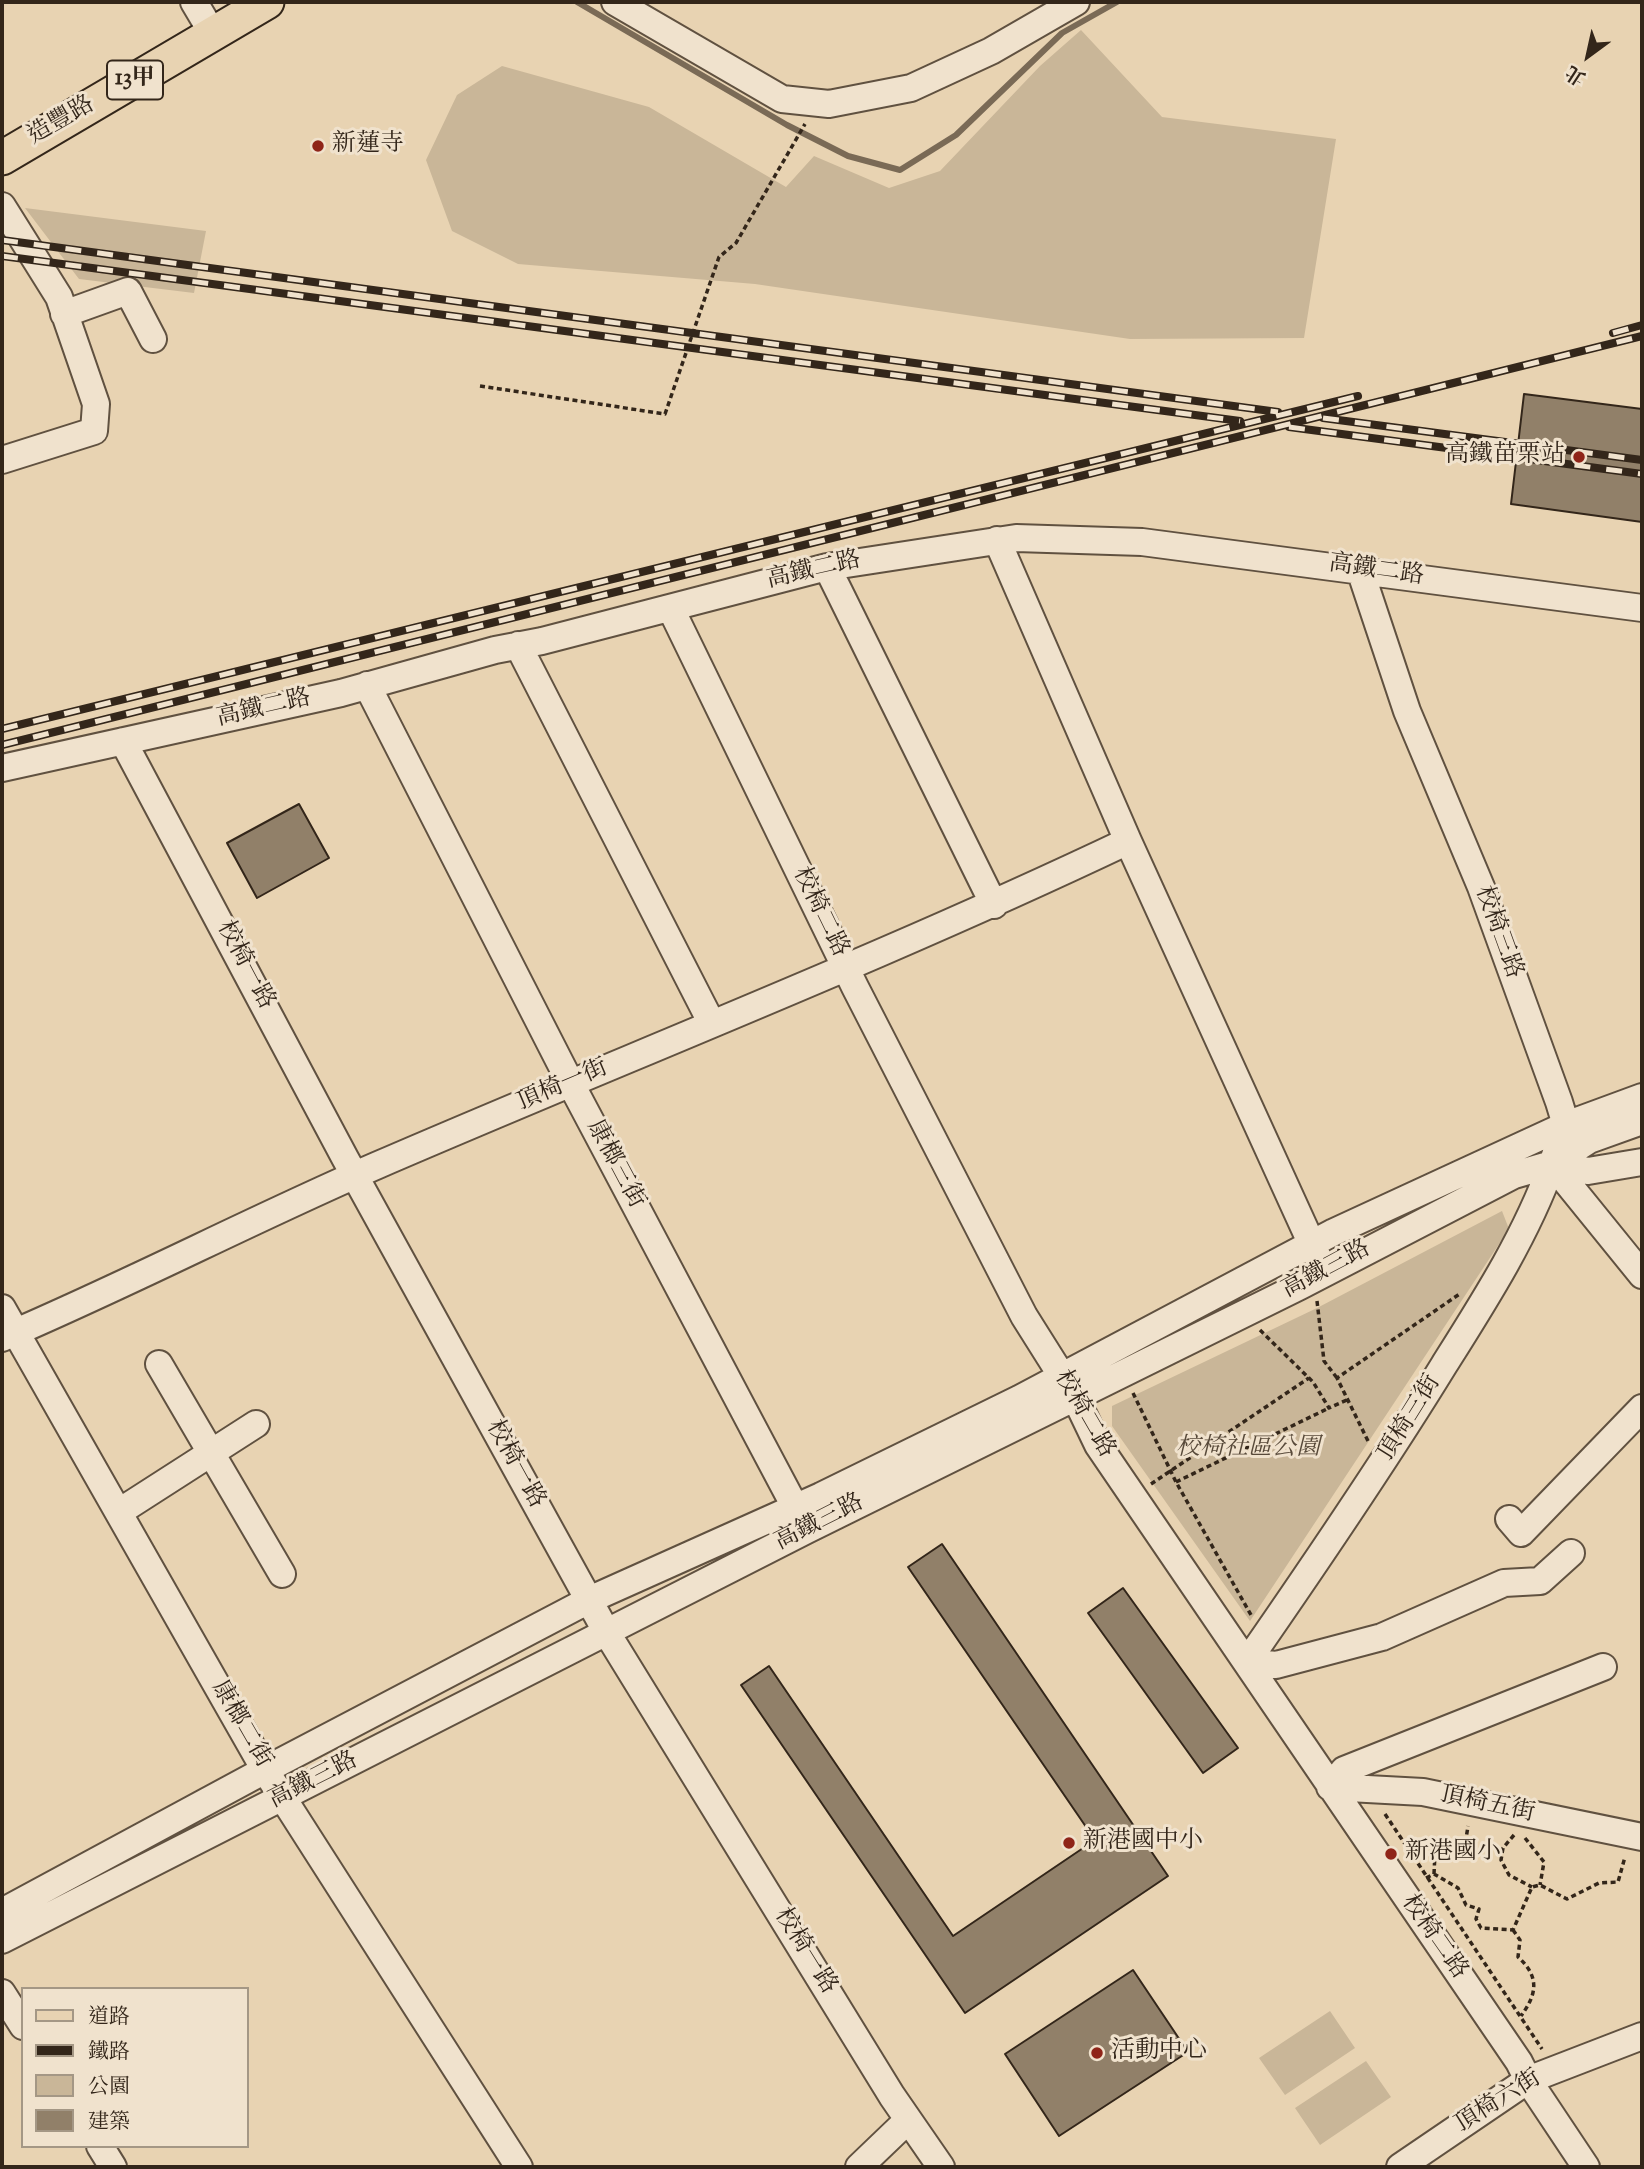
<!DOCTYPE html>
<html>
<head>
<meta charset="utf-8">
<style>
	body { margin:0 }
	#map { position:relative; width:1644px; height:2169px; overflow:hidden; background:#e8d3b2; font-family:"Sorts Mill Goudy","Noto Serif TC",serif }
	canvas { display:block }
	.frame { position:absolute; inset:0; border:4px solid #33261a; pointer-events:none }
	.legend { position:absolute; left:21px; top:1987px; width:228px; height:161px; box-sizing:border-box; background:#f0e2cd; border:2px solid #a49785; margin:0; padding:9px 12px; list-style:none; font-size:21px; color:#33261a }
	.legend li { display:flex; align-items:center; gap:14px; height:35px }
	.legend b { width:35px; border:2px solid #a49785 }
	.north { position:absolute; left:1553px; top:21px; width:70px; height:70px; -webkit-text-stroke:5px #f0e2cd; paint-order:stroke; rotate:213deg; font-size:19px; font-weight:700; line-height:28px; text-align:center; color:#33261a }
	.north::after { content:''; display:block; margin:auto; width:24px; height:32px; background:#33261a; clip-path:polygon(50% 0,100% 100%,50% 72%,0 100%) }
</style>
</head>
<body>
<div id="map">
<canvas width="1644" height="2169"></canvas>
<div class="frame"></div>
<ul class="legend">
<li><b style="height:9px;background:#e8d3b2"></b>道路</li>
<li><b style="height:9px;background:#33261a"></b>鐵路</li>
<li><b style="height:19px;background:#c9b698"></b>公園</li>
<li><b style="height:19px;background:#918069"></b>建築</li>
</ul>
<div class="north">北</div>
</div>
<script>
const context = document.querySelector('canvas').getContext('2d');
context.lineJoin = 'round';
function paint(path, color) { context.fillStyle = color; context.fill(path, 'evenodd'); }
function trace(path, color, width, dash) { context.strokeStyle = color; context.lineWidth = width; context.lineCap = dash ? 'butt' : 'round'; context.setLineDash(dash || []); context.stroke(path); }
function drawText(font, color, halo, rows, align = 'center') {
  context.font = font + ' "Sorts Mill Goudy","Noto Serif TC",serif'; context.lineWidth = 6; context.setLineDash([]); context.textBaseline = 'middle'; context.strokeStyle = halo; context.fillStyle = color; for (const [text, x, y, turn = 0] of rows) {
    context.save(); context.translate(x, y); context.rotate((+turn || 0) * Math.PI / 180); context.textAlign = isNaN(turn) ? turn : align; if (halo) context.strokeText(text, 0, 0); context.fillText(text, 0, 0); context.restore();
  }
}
paint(new Path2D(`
	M1081,30l81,87 174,22 -32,199 -174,1 -375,-55 -237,-20 -66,-33 -26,-71 31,-65 45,-29 147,41 137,80 28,-31 75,32 51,-17 100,-105z
	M25,208l181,23 -12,62 -115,-14z
	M1502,1211l7,18 -259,392 -138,-195v-20l205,-98z
	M1330,2011l25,37 -70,47 -26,-37z
	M1366,2061l25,36 -71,48 -25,-37z`), '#c9b698');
trace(new Path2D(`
	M577,2l210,123 61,31 52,14 56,-35 106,-102 55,-31`), '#7a6a56', 6);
const building = new Path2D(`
	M1524,394l118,15v113l-131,-18z
	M299,804l30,54 -72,40 -30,-55z
	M942,1544l226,332 -203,137 -224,-328 28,-19 184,270 142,-96 -187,-273z
	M1123,1588l115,160 -35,25 -115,-160z
	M1133,1970l55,82 -129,84 -54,-82z`);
paint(building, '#918069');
trace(building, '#33261a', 2);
const minor = new Path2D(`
	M194,2l19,32
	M615,2l167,97 47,5 82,-16 80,-37 85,-49
	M2,206l57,91 37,107 -2,27 -92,29
	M64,314l64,-23 25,48
	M997,540l131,301 191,419
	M827,567l167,338
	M1360,570l47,141 74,176 78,215 7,23 -14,39 90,111
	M671,609l184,378 169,329 51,81 23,48 421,617 9,18 58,87
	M518,645l193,377
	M367,685l204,399 232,438
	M123,741l222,417 262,475 285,463 49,71
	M2,768l339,-75 154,-43 47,-9 285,-74 189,-29 126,4 500,66
	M2,1308l263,462 254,397
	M2,1338c127,-54 249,-118 376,-173 250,-108 504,-207 750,-324
	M159,1364l123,210
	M119,1512l137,-88
	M1509,1519l12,14 121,-125
	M1571,1553l-31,28 -36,2 -122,54 -106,28 -29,-3c68,-98 135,-196 197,-297 41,-65 82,-129 108,-201l36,7 54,-9
	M1330,1787l93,5 219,45
	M1330,1787l14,-17 259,-103
	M2,1912l263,-142 324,-170 232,-104 198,-97 315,-167 232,-107 76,-28
	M2,1940l805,-410 493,-244 214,-111 38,-11 37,-24 53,-19
	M2,1993l21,33
	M100,2146l13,21
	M859,2167l49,-47
	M1400,2167l128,-87 114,-44`);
const major = new Path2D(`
	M2,158l265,-156`);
trace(minor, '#605140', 30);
trace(major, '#33261a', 37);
trace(new Path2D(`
	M480,386l185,28 54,-157 17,-14 69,-119
	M1317,1301l7,60 13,17
	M1260,1330l53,52 16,26 18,-8
	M1133,1393l43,89 75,133
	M1368,1441l-31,-63 124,-85
	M1176,1482l153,-74
	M1151,1484l158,-106
	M1385,1814l157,235
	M1514,1835l-11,13 -2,12 8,15 23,12
	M1525,1838l19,24 -4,23
	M1434,1874l1,-21 31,-14 2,-13
	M1426,1878l8,-4 24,14 8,17 13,4 -3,10 5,9 32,2 19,-43 8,-2 27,14 32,-16 19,-1 7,-25
	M1513,1930l7,10 -2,17c22,20 19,37 3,59`), '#33261a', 3.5, [5, 3.5]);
trace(minor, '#f0e2cd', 26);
trace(major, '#e8d3b2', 33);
const rail = new Path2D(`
	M2,240l1276,172
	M2,256l1238,165
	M1613,333l29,-8
	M1323,418l319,42
	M1289,427l353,47
	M2,729l1356,-333
	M2,745l1640,-409`);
trace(rail, '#33261a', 8);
trace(rail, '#f0e2cd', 5, [16]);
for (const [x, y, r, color] of [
	[318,146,7,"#8f2418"],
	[1579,457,7,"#8f2418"],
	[1069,1843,7,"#8f2418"],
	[1391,1854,7,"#8f2418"],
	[1097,2053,7,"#8f2418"]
]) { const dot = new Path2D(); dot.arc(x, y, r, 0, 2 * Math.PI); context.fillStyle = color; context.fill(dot); trace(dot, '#f0e2cd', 2.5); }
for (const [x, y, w] of [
	[135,80,56]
]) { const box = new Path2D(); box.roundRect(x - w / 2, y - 19.5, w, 39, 5); context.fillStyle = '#f0e2cd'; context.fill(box); trace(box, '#33261a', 2); }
drawText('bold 23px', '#33261a', null, [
	["13甲",135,80]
]);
drawText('24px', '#33261a', '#f0e2cd', [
	["造豐路",62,122,-30],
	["高鐵二路",814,572,-13],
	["高鐵二路",1376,572,8],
	["高鐵二路",264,710,-13],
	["校椅二路",819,913,64],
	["校椅三路",1497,933,70],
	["校椅一路",244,966,62],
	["頂椅一街",563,1087,-23],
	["康榔三街",614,1165,62],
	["高鐵三路",1327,1271,-28],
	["校椅二路",1083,1415,60],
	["頂椅三街",1411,1419,-58],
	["校椅一路",514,1465,61],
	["高鐵三路",820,1524,-27],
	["康榔二街",240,1725,60],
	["高鐵三路",314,1782,-27],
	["頂椅五街",1487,1806,12],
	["校椅二路",1433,1938,55],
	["校椅一路",804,1952,58],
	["頂椅六街",1499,2103,-32]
]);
drawText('24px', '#33261a', '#f0e2cd', [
	["新蓮寺",332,146],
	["高鐵苗栗站",1565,457,"right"],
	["新港國中小",1083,1843],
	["新港國小",1405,1854],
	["活動中心",1111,2053]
], 'left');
drawText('italic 24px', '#584a3a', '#f0e2cd', [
	["校椅社區公園",1248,1450]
]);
</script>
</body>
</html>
